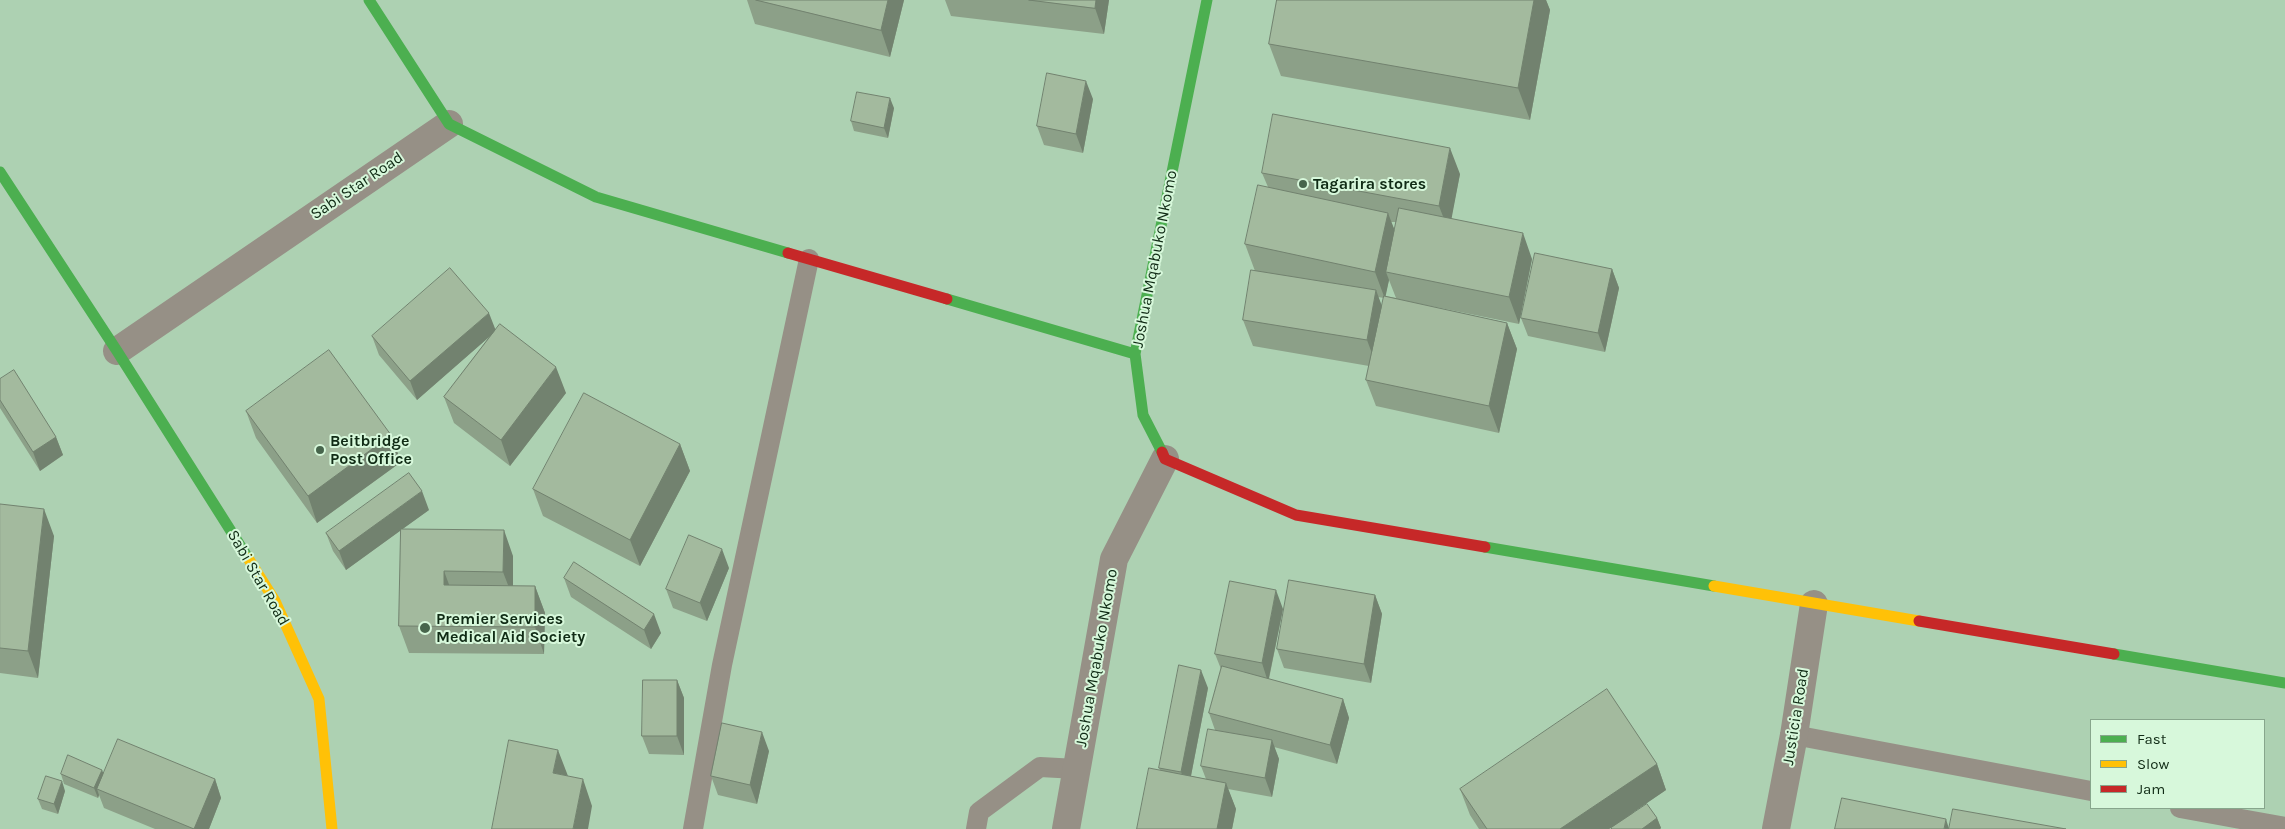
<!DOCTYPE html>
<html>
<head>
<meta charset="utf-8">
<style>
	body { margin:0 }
	#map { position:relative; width:2285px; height:829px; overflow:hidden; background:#add1b2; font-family:Karla,sans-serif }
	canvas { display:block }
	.legend { position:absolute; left:2090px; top:719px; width:175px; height:90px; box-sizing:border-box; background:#d7f8db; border:1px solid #87a68c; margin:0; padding:6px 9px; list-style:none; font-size:15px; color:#102b15 }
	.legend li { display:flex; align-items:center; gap:10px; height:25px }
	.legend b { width:25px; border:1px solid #87a68c }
</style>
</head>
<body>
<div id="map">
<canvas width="2285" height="829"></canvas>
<ul class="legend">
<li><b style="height:6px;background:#4caf50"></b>Fast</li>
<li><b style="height:6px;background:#ffc107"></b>Slow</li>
<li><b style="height:6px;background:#c62828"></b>Jam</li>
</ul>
</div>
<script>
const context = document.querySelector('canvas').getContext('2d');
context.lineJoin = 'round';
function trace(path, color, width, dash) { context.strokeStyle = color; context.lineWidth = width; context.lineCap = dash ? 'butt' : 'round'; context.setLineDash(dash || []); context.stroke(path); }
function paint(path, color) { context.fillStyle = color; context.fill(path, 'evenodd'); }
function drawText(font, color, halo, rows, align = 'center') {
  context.font = font + ' Karla,sans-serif'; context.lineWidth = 4; context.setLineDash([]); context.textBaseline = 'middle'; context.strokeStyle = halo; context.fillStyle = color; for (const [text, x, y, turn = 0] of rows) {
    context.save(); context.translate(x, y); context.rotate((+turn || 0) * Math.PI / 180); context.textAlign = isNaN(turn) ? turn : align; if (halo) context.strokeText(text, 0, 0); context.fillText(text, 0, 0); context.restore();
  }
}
trace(new Path2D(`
	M1794,735l297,56
	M2180,808l105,19
	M693,829l29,-164 87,-406
	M976,829l3,-17 61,-45 37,2`), '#969086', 20);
trace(new Path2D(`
	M117,351l332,-227
	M1066,829l48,-270 51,-100
	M1776,829l18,-94 20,-131`), '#969086', 28);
trace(new Path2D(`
	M369,0l80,124 147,73 192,56
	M0,172l117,179 131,207
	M947,299l188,55
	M1162,452l-19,-37 -8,-61 72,-354
	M1485,547l229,39
	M2114,654l171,29`), '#4caf50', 11);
trace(new Path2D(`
	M248,558l27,43 44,98 13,130
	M1714,586l205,35`), '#ffc107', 11);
trace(new Path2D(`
	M788,253l159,46
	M1162,452l3,7 131,56 189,32
	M1919,621l195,33`), '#c62828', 11);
paint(new Path2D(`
	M747,0h157l-14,57 -135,-33z
	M945,0h164l-5,34 -153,-18z
	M1277,0h269l4,10 -20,110 -249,-44 -12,-32z
	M1093,99l-10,54 -39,-8 -7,-19z
	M894,108l-6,30 -34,-7 -3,-10z
	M1262,173l198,1 -9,44 81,41 -13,65 -98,-20 86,19 10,26 -18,84 -123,-27 -10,-26 3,-14 -116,-20 -10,-26 12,-49 -10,-27 23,-57zM1391,222h5l-1,9zM1389,280l7,18 -11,-2zM1378,297l6,1 -2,9z
	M1612,269l7,19 -14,64 -77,-16 -7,-18z
	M495,330l71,63 -56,73 -56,-43 -10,-26 46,-61 -73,64 -38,-45 -7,-19z
	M0,379l56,58 7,18 -23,16 -40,-63z
	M246,411l145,24 10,27 -84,61 -61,-85z
	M680,444l10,27 -50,95 -97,-50 -10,-27z
	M0,504l54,32 -16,142 -38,-5z
	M429,510l-27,19 111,27v30h22l10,27 -1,41 -135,-1 -10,-27 2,-96 -55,40 -13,-19 -7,-18z
	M729,568l-22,53 -34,-13 -7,-19z
	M564,578l97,55 -10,16 -80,-52z
	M1375,595l7,19 -11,69 -87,-15 -7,-19z
	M1283,609l-14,70 74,20 6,19 -12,46 -63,-17 5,12 -7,38 -44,-8 8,20 -4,20h-95l23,-59 -1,-2 49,-80 -17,88 15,3 -5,-13 14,-36 -6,-17 12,-44 -6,-15z
	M677,680l7,18v57l-35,-1 -7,-18z
	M769,751l-12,53 -39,-9 -7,-19z
	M1657,764l9,26 -34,23 25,5 4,10 -1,1h-49v-1l-2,1h-130l-9,-14 -10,-26z
	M103,773l112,6 6,19 -12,31h-54l-51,-21 -5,-13 -1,3 -34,-14 -3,-10z
	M65,791l-7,23 -16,-5 -4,-10z`), '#8ca088');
paint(new Path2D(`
	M888,0h16l-14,57 -9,-27z
	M1096,0h13l-5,34 -9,-26z
	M1534,0h12l4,10 -20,110 -12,-32z
	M1086,81l7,18 -10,54 -7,-19z
	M890,98l4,10 -6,30 -4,-10z
	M1450,148l10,26 -11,58 -10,-26z
	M1388,213l10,26 -12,33 3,8 -4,19 -10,-27z
	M1523,233l9,26 -13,65 -10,-27z
	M1612,269l7,19 -14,64 -7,-19z
	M1376,290l10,27 -9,50 -10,-27z
	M489,313l7,18 -79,69 -7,-19z
	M1507,323l10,26 -18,84 -10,-27z
	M556,367l10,26 -56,73 -9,-26z
	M391,435l10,27 -84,61 -9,-27z
	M56,437l7,18 -23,16 -7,-19z
	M680,444l10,27 -50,95 -10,-26z
	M422,491l7,19 -83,60 -7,-19z
	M44,509l10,27 -16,142 -10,-27z
	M504,530l9,26v42l-10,-26z
	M722,549l7,19 -22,53 -7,-18z
	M444,571l10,27 -10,-13z
	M535,586l10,27 -1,41 -9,-27z
	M1276,590l7,19 -15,73 -6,-19z
	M1375,595l7,19 -11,69 -7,-19z
	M654,614l7,19 -10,16 -7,-19z
	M1201,670l7,18 -20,103 -7,-19z
	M677,680l7,18v57l-7,-19z
	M1343,699l6,19 -12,46 -7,-19z
	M762,732l7,19 -12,53 -7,-19z
	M1272,740l7,19 -7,38 -7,-19z
	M558,750l10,26 -15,-3z
	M1657,764l9,26 -57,39h-49z
	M102,770l4,9 -9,10 2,6 -1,3 -4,-10z
	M215,779l6,19 -12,31h-15z
	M583,779l9,27 -4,23h-15z
	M62,781l3,10 -7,23 -4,-10z
	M1226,783l10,26 -4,20h-15z
	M1657,818l4,10 -1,1h-18z
	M1946,819l3,10h-5z`), '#72826f');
const building = new Path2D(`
	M756,0h132l-7,30z
	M1029,0h67l-1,8z
	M1277,0h257l-16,88 -249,-44z
	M1047,73l39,8 -10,53 -39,-8z
	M857,92l33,6 -6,30 -33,-7z
	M1273,114l177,34 -11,58 -177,-33z
	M1258,185l130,28 -13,59 -130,-28z
	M1399,208l124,25 -14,64 -123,-25z
	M1535,253l77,16 -14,64 -77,-15z
	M450,268l39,45 -79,68 -38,-45z
	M1251,270l125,20 -9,50 -124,-20z
	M1384,296l123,27 -18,83 -123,-26z
	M500,324l56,43 -55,73 -57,-43z
	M329,350l62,85 -83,61 -62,-85z
	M14,370l42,67 -23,15 -33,-52v-21z
	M584,393l96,51 -50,96 -97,-51z
	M409,473l13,18 -83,60 -13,-18z
	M0,504l44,5 -16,142 -28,-3z
	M401,529l103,1 -1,42 -59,-1v14l91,1v41l-136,-1z
	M689,535l33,14 -22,54 -34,-14z
	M574,562l80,52 -10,16 -80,-52z
	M1289,580l86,15 -11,69 -87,-15z
	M1230,581l46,9 -14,73 -47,-9z
	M1179,665l22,5 -20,102 -22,-4z
	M1222,666l121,33 -13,46 -121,-32z
	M643,680h34v56h-35z
	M1607,689l50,75 -97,65h-73l-27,-40z
	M722,723l40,9 -12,53 -39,-9z
	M1208,729l64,11 -7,38 -64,-12z
	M118,739l97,40 -21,50 -97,-40z
	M509,740l49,10 -5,23 30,6 -10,50h-81z
	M68,755l34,15 -8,18 -33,-14z
	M1149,768l77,15 -9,46h-80z
	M46,776l16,5 -8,23 -16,-5z
	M1842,798l104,21 -2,10h-109z
	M1647,804l10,14 -15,11h-30l-1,-1z
	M1953,809l113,20h-117z`);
paint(building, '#a3ba9e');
trace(building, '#72826f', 1);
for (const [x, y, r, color] of [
	[1303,184,5,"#47654c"],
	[320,450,5,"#47654c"],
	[425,628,6,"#47654c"]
]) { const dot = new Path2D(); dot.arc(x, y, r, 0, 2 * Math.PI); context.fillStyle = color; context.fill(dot); trace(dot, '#d7f8db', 2); }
drawText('bold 16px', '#102b15', '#d7f8db', [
	["Tagarira stores",1313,184],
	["Beitbridge",330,441],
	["Post Office",330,459],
	["Premier Services",436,619],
	["Medical Aid Society",436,637]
], 'left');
drawText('16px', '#102b15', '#d7f8db', [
	["Sabi Star Road",357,186,-34],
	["Joshua Mqabuko Nkomo",1155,259,-79],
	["Sabi Star Road",258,578,60],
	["Joshua Mqabuko Nkomo",1097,658,-80],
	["Justicia Road",1796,717,-81]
]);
</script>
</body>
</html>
